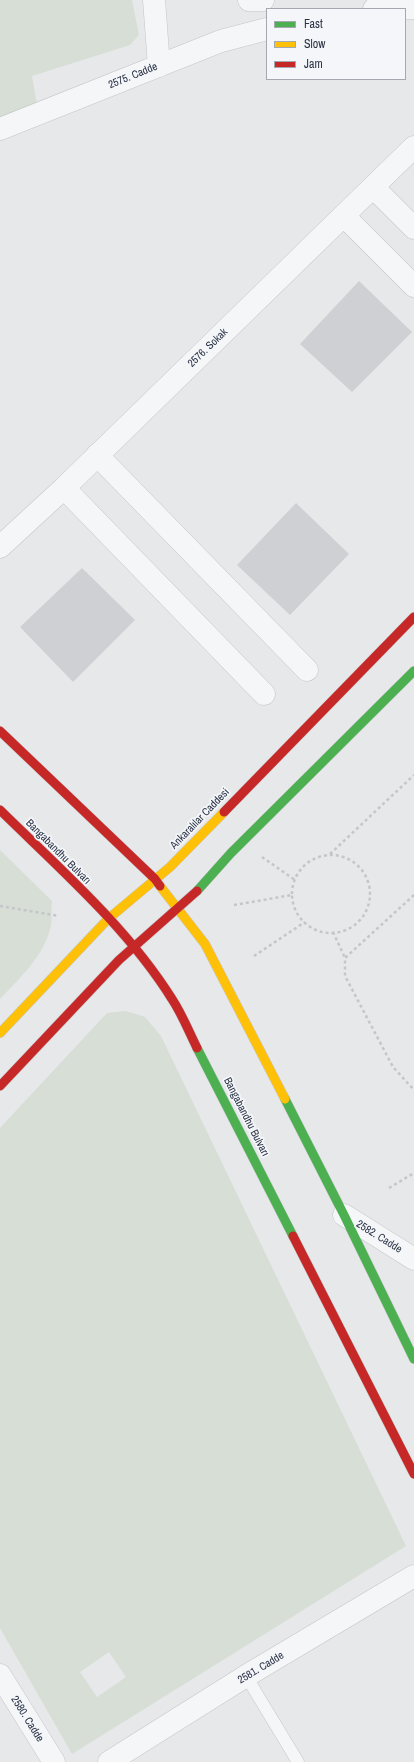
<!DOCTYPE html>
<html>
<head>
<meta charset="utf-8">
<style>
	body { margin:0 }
	#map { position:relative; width:414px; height:1762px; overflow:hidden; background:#e6e8ea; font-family:"Archivo Narrow",sans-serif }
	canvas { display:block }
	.legend { position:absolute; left:266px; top:8px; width:140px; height:72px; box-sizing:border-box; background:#f4f6f9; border:1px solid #a4a8b1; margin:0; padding:5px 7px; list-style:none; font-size:12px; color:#2b3445 }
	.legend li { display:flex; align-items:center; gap:8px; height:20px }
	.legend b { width:20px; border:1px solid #a4a8b1 }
</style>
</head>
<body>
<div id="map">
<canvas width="414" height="1762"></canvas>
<ul class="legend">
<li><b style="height:5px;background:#4caf50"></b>Fast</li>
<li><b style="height:5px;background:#ffc107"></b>Slow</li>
<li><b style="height:5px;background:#c62828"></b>Jam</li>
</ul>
</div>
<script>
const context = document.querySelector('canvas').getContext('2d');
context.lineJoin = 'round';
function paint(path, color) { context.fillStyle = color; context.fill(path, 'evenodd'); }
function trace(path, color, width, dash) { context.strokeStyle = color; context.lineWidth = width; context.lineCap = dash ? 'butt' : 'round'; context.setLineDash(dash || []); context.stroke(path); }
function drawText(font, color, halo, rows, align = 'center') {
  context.font = font + ' "Archivo Narrow",sans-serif'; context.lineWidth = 3.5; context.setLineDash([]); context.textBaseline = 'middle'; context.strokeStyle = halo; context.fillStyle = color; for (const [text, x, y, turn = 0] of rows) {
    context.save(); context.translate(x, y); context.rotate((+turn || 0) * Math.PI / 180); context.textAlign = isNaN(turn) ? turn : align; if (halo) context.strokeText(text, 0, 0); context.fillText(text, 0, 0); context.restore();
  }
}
paint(new Path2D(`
	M0,0h132l7,35 -9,10 -98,31 5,29 -37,12z
	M0,850l52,51c-1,8 0,18 -1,25 -7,30 -31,52 -51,73z
	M126,1011l19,6 16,19 245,510 -334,208 -72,-126v-500l107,-115zM109,1652l17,25 -29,20 -17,-25z`), '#d6ded6');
paint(new Path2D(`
	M359,281l53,51 -60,60 -52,-48z
	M296,503l53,51 -59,61 -53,-50z
	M82,568l53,52 -62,62 -53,-55z`), '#ced0d3');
const lane = new Path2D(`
	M246,1676l52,86`);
const street = new Path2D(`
	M154,0l5,66
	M249,0h14
	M374,9l40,-1
	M0,129l221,-88 46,-12
	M373,187l41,41
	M344,216l70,70
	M97,455l210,215
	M64,488l200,206
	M0,547l64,-59 350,-341
	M344,1215l70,44
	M0,1675l54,87
	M109,1762l137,-86 168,-100`);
const fast = new Path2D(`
	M197,891l34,-38 183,-182
	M197,1048l96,188
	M285,1099l59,116 70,144`);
const slow = new Path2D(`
	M160,886l45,58 80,155
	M0,1033l108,-114 62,-52 54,-55`);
const jam = new Path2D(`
	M0,731l155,148 5,7
	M0,810c60,59 127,117 172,189 10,15 17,33 25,49
	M224,812l190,-195
	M0,1086l119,-126 78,-69
	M293,1236l121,238`);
trace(lane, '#c4c6c8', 13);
trace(street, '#c4c6c8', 23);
trace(fast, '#c4c6c8', 10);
trace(slow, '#c4c6c8', 10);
trace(jam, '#c4c6c8', 10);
trace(new Path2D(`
	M330,854l84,-79
	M292 894a39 39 0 1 1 78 0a39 39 0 1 1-78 0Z
	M262,857l33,23
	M414,895l-69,63v18l48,91 21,23
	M234,905l58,-10
	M0,906l59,10
	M333,932l12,26
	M254,956l51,-34
	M389,1188l25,-15`), '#c5c6ca', 2.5, [3, 3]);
trace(lane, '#f5f6f7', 12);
trace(street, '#f5f6f7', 22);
trace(fast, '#4caf50', 9);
trace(slow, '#ffc107', 9);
trace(jam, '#c62828', 9);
drawText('11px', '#2b3445', '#f4f6f9', [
	["2575. Cadde",133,76,-22],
	["2576. Sokak",208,348,-44],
	["Ankaralılar Caddesi",200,819,-46],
	["Bangabandhu Bulvarı",58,852,45],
	["Bangabandhu Bulvarı",246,1117,63],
	["2582. Cadde",379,1237,32],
	["2581. Cadde",261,1668,-31],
	["2580. Cadde",27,1719,58]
]);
</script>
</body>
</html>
